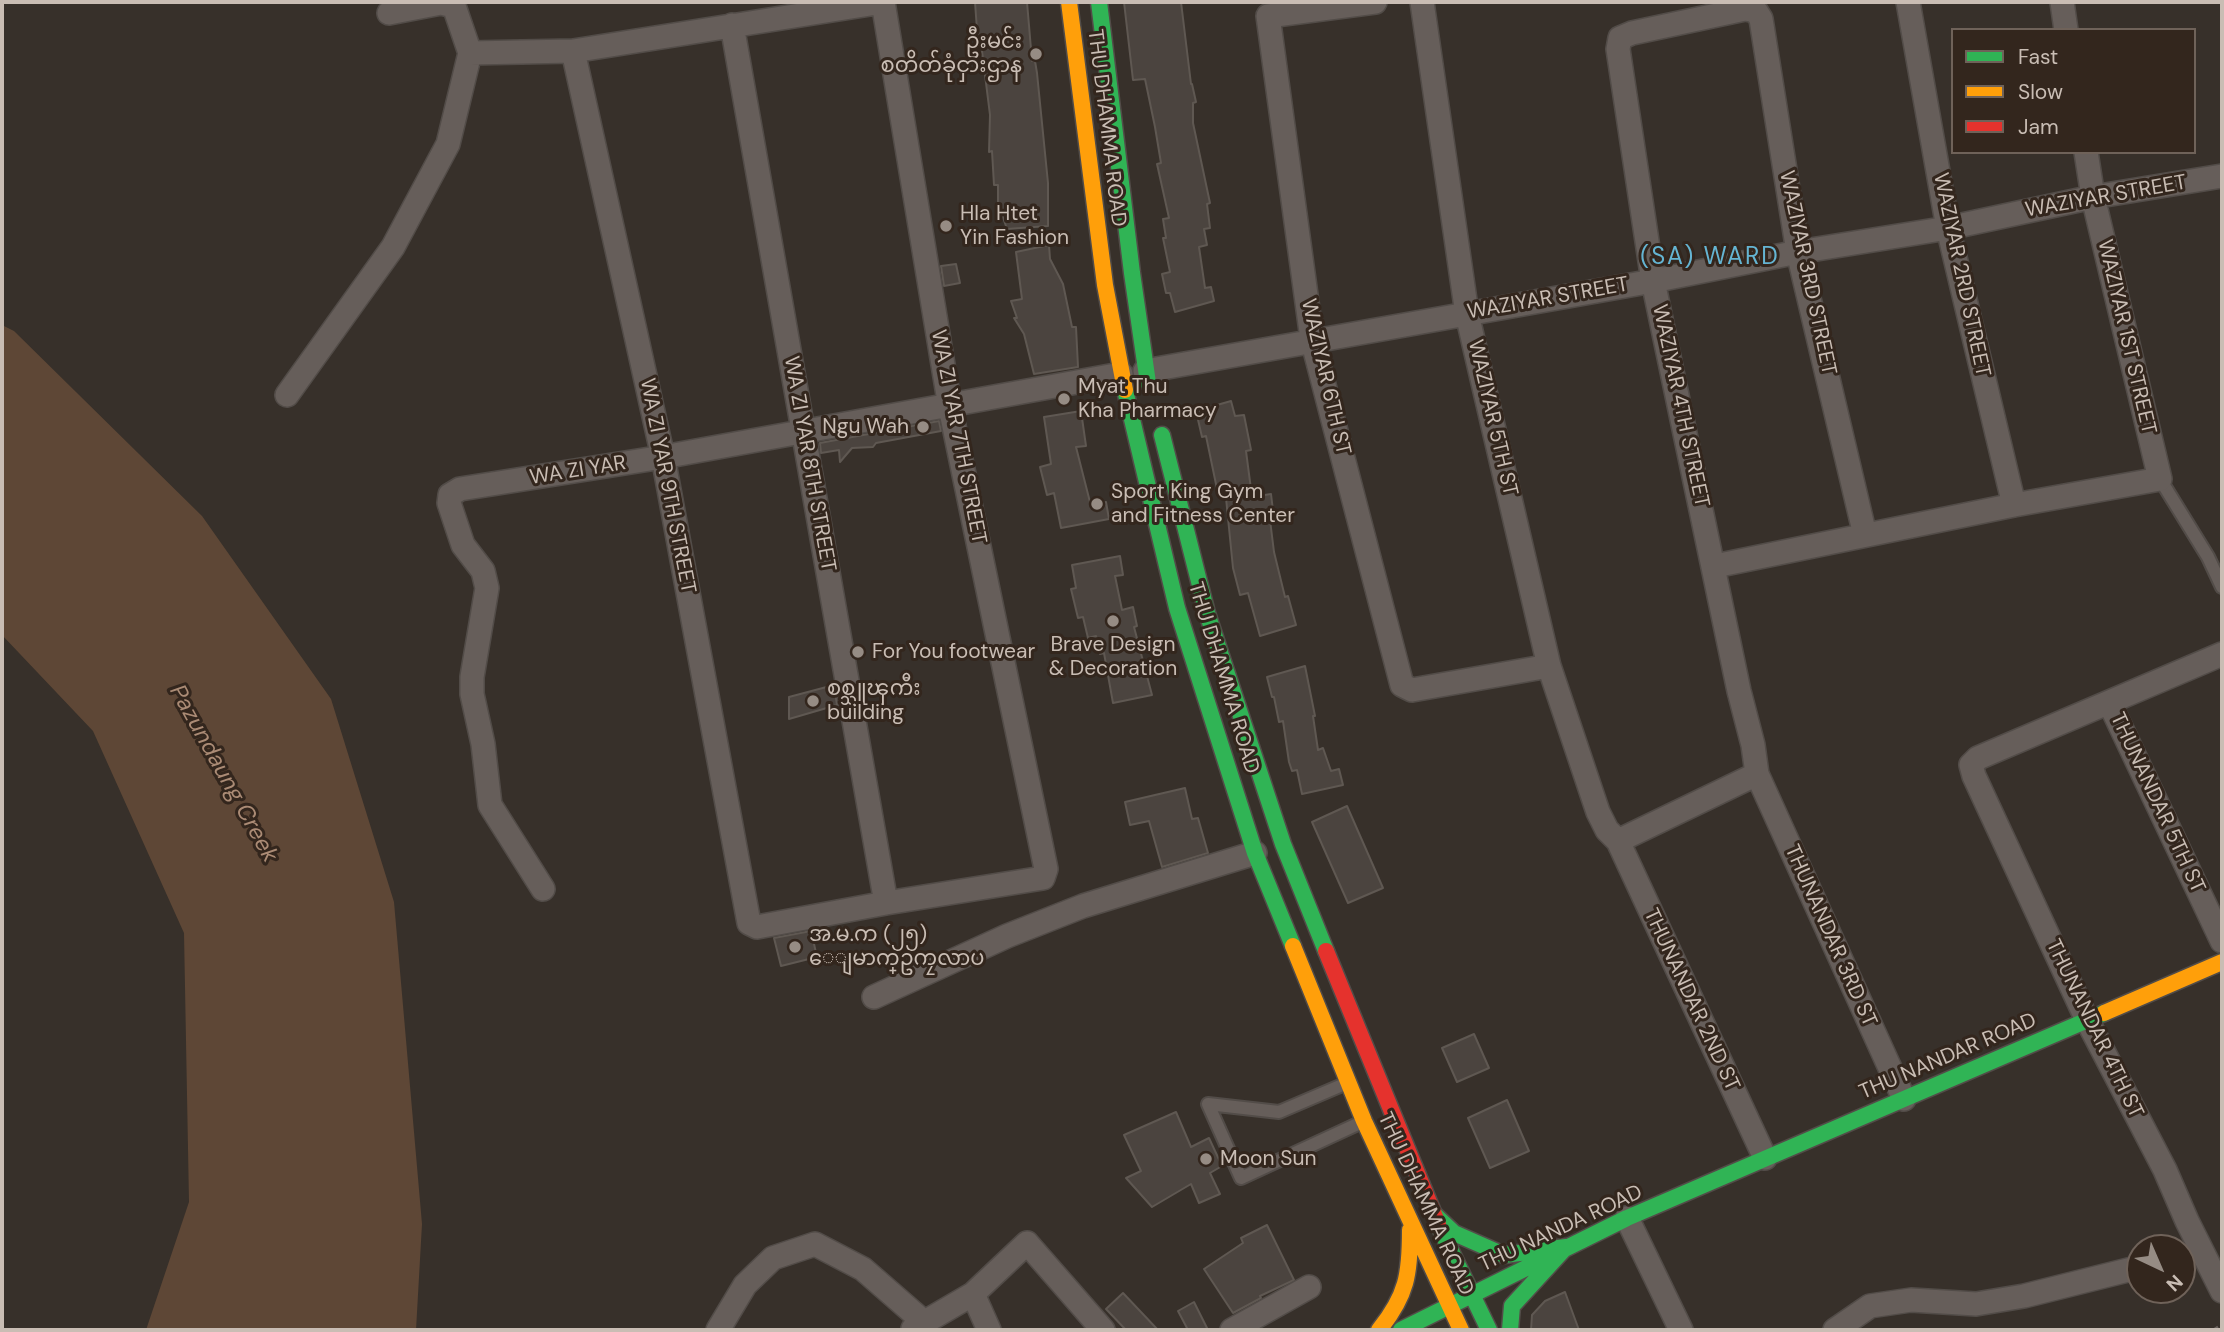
<!DOCTYPE html>
<html>
<head>
<meta charset="utf-8">
<style>
	body { margin:0 }
	#map { position:relative; width:2224px; height:1332px; overflow:hidden; background:#37302a; font-family:"DM Sans",sans-serif }
	canvas { display:block }
	.frame { position:absolute; inset:0; border:4px solid #c9bdb4; pointer-events:none }
	.legend { position:absolute; left:1951px; top:28px; width:245px; height:126px; box-sizing:border-box; background:#33261d; border:2px solid #6f6259; margin:0; padding:9px 12px; list-style:none; font-size:21px; color:#c9bdb4 }
	.legend li { display:flex; align-items:center; gap:14px; height:35px }
	.legend b { width:35px; border:2px solid #6f6259 }
	.north { position:absolute; left:2126px; top:1234px; width:70px; height:70px; box-sizing:border-box; background:#33261d; border:2px solid #6f6259; border-radius:50%; rotate:136deg; font-size:19px; font-weight:700; line-height:28px; text-align:center; color:#c9bdb4 }
	.north::after { content:''; display:block; margin:auto; width:24px; height:32px; background:#968c84; clip-path:polygon(50% 0,100% 100%,50% 72%,0 100%) }
</style>
</head>
<body>
<div id="map">
<canvas width="2224" height="1332"></canvas>
<div class="frame"></div>
<ul class="legend">
<li><b style="height:9px;background:#30b455"></b>Fast</li>
<li><b style="height:9px;background:#ff9f0a"></b>Slow</li>
<li><b style="height:9px;background:#e5322d"></b>Jam</li>
</ul>
<div class="north">N</div>
</div>
<script>
const context = document.querySelector('canvas').getContext('2d');
context.lineJoin = 'round';
function paint(path, color) { context.fillStyle = color; context.fill(path, 'evenodd'); }
function trace(path, color, width, dash) { context.strokeStyle = color; context.lineWidth = width; context.lineCap = dash ? 'butt' : 'round'; context.setLineDash(dash || []); context.stroke(path); }
function drawText(font, color, halo, rows, align = 'center') {
  context.font = font + ' "DM Sans","Noto Sans Myanmar",sans-serif'; context.lineWidth = 6; context.setLineDash([]); context.textBaseline = 'middle'; context.strokeStyle = halo; context.fillStyle = color; for (const [text, x, y, turn = 0] of rows) {
    context.save(); context.translate(x, y); context.rotate((+turn || 0) * Math.PI / 180); context.textAlign = isNaN(turn) ? turn : align; if (halo) context.strokeText(text, 0, 0); context.fillText(text, 0, 0); context.restore();
  }
}
paint(new Path2D(`
	M2,325l12,6 188,185 129,183 63,203 28,322 -6,106h-270l43,-128 -5,-269 -91,-202 -91,-96z`), '#5e4736');
const building = new Path2D(`
	M975,2h52l5,59h3l2,12 11,110v43l-41,3 -9,-26v-18h-4l-2,-34 -3,1 1,-37 -9,-72 -3,1z
	M1124,2h57l10,82h1l4,18 -3,1v20l17,80 -3,1 3,24 -6,1 3,16 -8,2 6,41 6,-1 3,14 -39,11 -5,-19h-4l-4,-19 8,-2 -7,-34h3l-3,-19 6,-1 -12,-54 4,-1 -6,-36 -10,-48 -12,1z
	M1049,245l1,14 13,25 9,43h4l2,40 -44,7 -10,-40 -10,-16h3l-6,-17 11,-2 -6,-47z
	M956,264l4,19 -16,3 -3,-20z
	M1231,401l4,15 9,-1 7,35 -5,1 6,46 19,-3 3,25 -4,1 4,32 11,45 3,-1 8,29 -36,11 -12,-43 -8,2 -7,-27 -8,-80 -8,1 -11,-53 -4,1 -6,-26z
	M1081,411l5,35 -10,1 15,59 15,-4 3,17 -48,9 -7,-35 -7,2 -7,-28 11,-3 -7,-47z
	M939,421l2,10 -65,12 -3,4 -21,1 -12,14 -1,-12 -18,3 -1,-10z
	M1120,556l3,19 -8,1 7,34 11,-3 4,19 -3,1 18,68 -39,8 -9,-50 -4,1 -4,-18 -8,2 -5,-21 -5,1 -7,-29 5,-1 -4,-23z
	M1305,666l10,50h-2l5,34 5,-2 8,23 8,-2 4,16 -41,9 -5,-24 -5,1 -3,-9 -6,-41 -4,1 -5,-25h-2l-5,-20z
	M834,685l3,20 -48,14v-22z
	M1185,788l7,31 6,-1 10,35 -46,14 -13,-46 -19,4 -5,-23z
	M1347,806l36,82 -35,15 -36,-81z
	M811,931l6,26 -36,9 -7,-28z
	M1474,1034l15,34 -32,14 -15,-34z
	M1507,1100l22,51 -39,17 -22,-50z
	M1176,1112l15,35 18,-9 13,28 -12,7 10,21 -21,9 -8,-19 -39,23 -26,-29 15,-7 -17,-36z
	M1267,1225l27,55 -34,16 1,2 -28,15 -29,-44 39,-26 -2,-5z
	M1565,1292l14,38h-48l1,-15 13,-14z
	M1123,1293l35,37h-32l-20,-21z
	M1194,1302l14,28h-20l-10,-19z`);
paint(building, '#4b443f');
trace(building, '#5f5852', 2);
const lane = new Path2D(`
	M2160,479l48,78 14,30
	M1347,1083l-68,29 -71,-8 33,74 121,-56`);
const street = new Path2D(`
	M1375,2l-107,14 44,323 90,346 10,5 137,-24
	M1422,2l45,312 82,352 49,146 9,18 11,11 147,317
	M1908,2l40,226 66,277
	M2062,2l4,28
	M732,25l154,878
	M573,51l90,406 86,466 8,4 129,-24 157,-25 3,-9 -96,-462 -67,-405
	M470,53l103,-2 310,-49
	M1145,371l508,-90 145,-29 150,-24 145,-31 129,-21
	M287,395l106,-148 55,-103 22,-91 -16,-47 -13,-3 -52,10
	M1865,535l-67,-283 -37,-233 -5,-8 -11,-2 -113,24 -12,5 -2,11 35,232 86,410 14,54 4,29 147,325
	M1715,566l299,-61 146,-26 -67,-282 -7,-45
	M2222,654l-244,104 -7,7 3,11 113,244 78,150 22,51 35,70
	M2110,704l112,237
	M1618,841l139,-67
	M543,889l-53,-84 -7,-61 -11,-50v-17l15,-89 -4,-17 -20,-26 -14,-42 1,-8 10,-6 203,-32 458,-83
	M874,997l133,-61 76,-30 172,-53
	M1627,1218l54,112
	M973,1294l16,36
	M913,1329l60,-35 54,-51 76,87
	M718,1330l27,-45 28,-27 42,-14 48,25 62,54
	M1232,1330l77,-43
	M1835,1330l35,-24 41,-6 65,4 48,-8 116,-29`);
const fast = new Path2D(`
	M1099,2l33,271 16,110
	M1125,390l52,218 78,245 38,93
	M1162,435l45,178 76,231 43,107
	M1435,1215l19,18 50,22 62,-8
	M1438,1224l51,106
	M1401,1330l226,-112 477,-205
	M1510,1330l2,-24 54,-59`);
const slow = new Path2D(`
	M1069,2l36,283 20,105
	M1293,946l71,175 97,209
	M2104,1013l118,-51
	M1379,1330c28,-35 31,-56 31,-100`);
const jam = new Path2D(`
	M1326,951l112,273`);
trace(lane, '#524c48', 16);
trace(street, '#524c48', 26);
trace(fast, '#524c48', 19);
trace(slow, '#524c48', 19);
trace(jam, '#524c48', 19);
trace(new Path2D(`
	M2214,1330l8,-5`), '#6a625e', 3.5, [5, 5]);
trace(lane, '#665e5a', 12);
trace(street, '#665e5a', 23);
trace(fast, '#30b455', 16);
trace(slow, '#ff9f0a', 16);
trace(jam, '#e5322d', 16);
for (const [x, y, r, color] of [
	[1036,54,7,"#968c84"],
	[946,226,7,"#968c84"],
	[1064,399,7,"#968c84"],
	[923,427,7,"#968c84"],
	[1097,504,7,"#968c84"],
	[1113,621,7,"#968c84"],
	[858,652,7,"#968c84"],
	[813,701,7,"#968c84"],
	[795,947,7,"#968c84"],
	[1206,1159,7,"#968c84"]
]) { const dot = new Path2D(); dot.arc(x, y, r, 0, 2 * Math.PI); context.fillStyle = color; context.fill(dot); trace(dot, '#33261d', 2.5); }
drawText('21px', '#c9bdb4', '#33261d', [
	["ဦးမင်း",1022,42,"right"],
	["စတိတ်ခုံငှားဌာန",1022,66,"right"],
	["Hla Htet",960,214],
	["Yin Fashion",960,238],
	["Myat Thu",1078,387],
	["Kha Pharmacy",1078,411],
	["Ngu Wah",909,427,"right"],
	["Sport King Gym",1111,492],
	["and Fitness Center",1111,516],
	["Brave Design",1113,645,"center"],
	["& Decoration",1113,669,"center"],
	["For You footwear",872,652],
	["စစ္သူၾကီး",827,689],
	["building",827,713],
	["အ.မ.က (၂၅)",809,935],
	["ေျမာက္ဥကၠလာပ",809,959],
	["Moon Sun",1220,1159]
], 'left');
drawText('21px', '#c9bdb4', '#33261d', [
	["THU DHAMMA ROAD",1106,128,83],
	["WAZIYAR STREET",2106,197,-10],
	["WAZIYAR 3RD STREET",1807,273,78],
	["WAZIYAR 2RD STREET",1961,275,78],
	["WAZIYAR STREET",1548,299,-10],
	["WAZIYAR 1ST STREET",2126,337,77],
	["WAZIYAR 6TH ST",1325,377,77],
	["WAZIYAR 4TH STREET",1680,406,78],
	["WAZIYAR 5TH ST",1492,418,77],
	["WA ZI YAR 7TH STREET",958,437,79],
	["WA ZI YAR 8TH STREET",809,464,80],
	["WA ZI YAR",578,471,-9],
	["WA ZI YAR 9TH STREET",667,486,79],
	["THU DHAMMA ROAD",1223,678,73],
	["THUNANDAR 5TH ST",2157,803,65],
	["THUNANDAR 3RD ST",1830,936,66],
	["THUNANDAR 2ND ST",1691,1000,65],
	["THUNANDAR 4TH ST",2094,1029,64],
	["THU NANDAR ROAD",1948,1057,-23],
	["THU DHAMMA ROAD",1425,1204,65],
	["THU NANDA ROAD",1561,1229,-25]
]);
drawText('italic 23px', '#ab8b75', '#33261d', [
	["Pazundaung Creek",223,774,61]
]);
context.letterSpacing = '2px';
drawText('24px', '#65b5d3', '#33261d', [
	["(SA) WARD",1710,258]
]);
context.letterSpacing = '0px';
</script>
</body>
</html>
